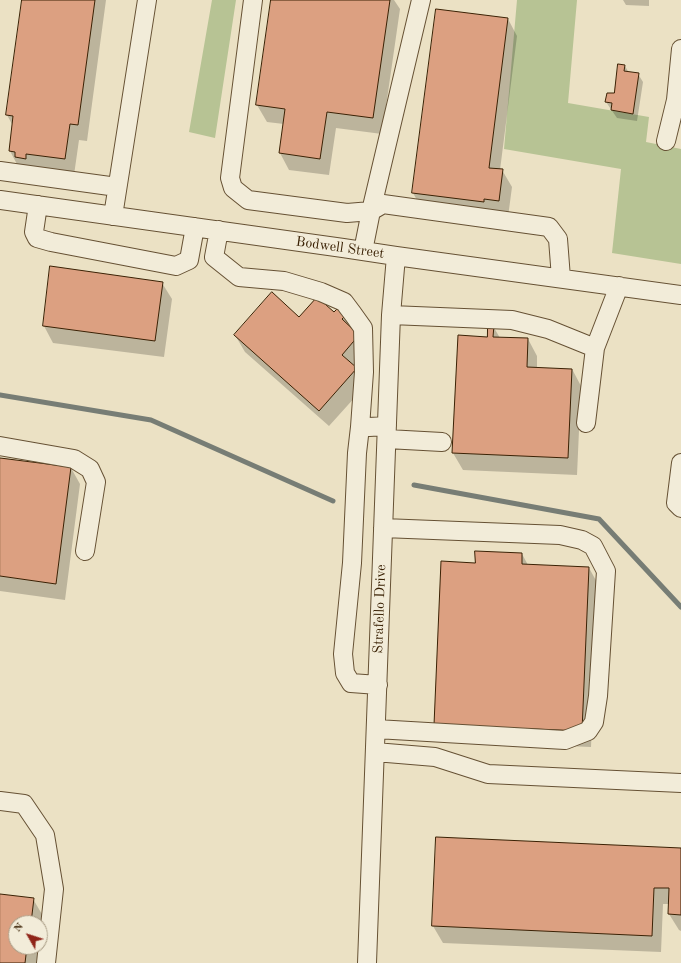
<!DOCTYPE html>
<html>
<head>
<meta charset="utf-8">
<style>
	body { margin:0 }
	#map { position:relative; width:681px; height:963px; overflow:hidden; background:#ebe1c4; font-family:"Old Standard TT",serif }
	canvas { display:block }
	.north { position:absolute; left:8px; top:915px; width:40px; height:40px; box-sizing:border-box; background:#f2ecd9; border:1px solid #a89b84; border-radius:50%; rotate:309deg; font-size:11px; font-weight:700; line-height:16px; text-align:center; color:#3a2104 }
	.north::after { content:''; display:block; margin:auto; width:14px; height:18px; background:#8f2418; clip-path:polygon(50% 0,100% 100%,50% 72%,0 100%) }
</style>
</head>
<body>
<div id="map">
<canvas width="681" height="963"></canvas>
<div class="north">N</div>
</div>
<script>
const context = document.querySelector('canvas').getContext('2d');
context.lineJoin = 'round';
function paint(path, color) { context.fillStyle = color; context.fill(path, 'evenodd'); }
function trace(path, color, width, dash) { context.strokeStyle = color; context.lineWidth = width; context.lineCap = dash ? 'butt' : 'round'; context.setLineDash(dash || []); context.stroke(path); }
function drawText(font, color, halo, rows, align = 'center') {
  context.font = font + ' "Old Standard TT",serif'; context.lineWidth = 4; context.setLineDash([]); context.textBaseline = 'middle'; context.strokeStyle = halo; context.fillStyle = color; for (const [text, x, y, turn = 0] of rows) {
    context.save(); context.translate(x, y); context.rotate((+turn || 0) * Math.PI / 180); context.textAlign = isNaN(turn) ? turn : align; if (halo) context.strokeText(text, 0, 0); context.fillText(text, 0, 0); context.restore();
  }
}
paint(new Path2D(`
	M212,0h24l-21,138 -26,-6z
	M517,0h60l-9,103 81,14 -3,25 35,7v115l-69,-11 9,-84 -117,-20z`), '#b7c394');
paint(new Path2D(`
	M23,0h83l-19,141 -8,-1 -5,35 -55,-7 -9,-17 3,-25 -6,-11z
	M272,0h122l6,9 -18,125 -46,-6 -7,47 -40,-5 -9,-17 4,-29 -17,-2 -10,-17z
	M623,0h26v6l-23,-1z
	M508,19l9,17 -17,134h2l10,17 -4,30 -86,-8 -9,-16z
	M625,66l4,7 9,1 5,8 -6,39 -20,-3 -11,-16 9,-7z
	M51,268l111,15 10,16 -8,58 -111,-14 -9,-17z
	M334,314l10,2 8,14 14,55 -37,41 -84,-74 -10,-17 64,-17z
	M493,326l7,12 28,1 9,17v12l35,1 9,17 -4,89 -114,-5 -10,-17 6,-117 29,2z
	M0,459l71,9 9,16 -15,116 -65,-9z
	M522,554l6,11 61,3 9,16 -7,163 -146,-6 31,-177z
	M437,838l244,11v82l-2,-1 -10,-16 1,-10h-7l-2,48 -218,-9 -10,-17z
	M0,895l33,4 10,17 -3,21v-14h-24v24h23l-3,16h-36z`), '#0003');
trace(new Path2D(`
	M0,395l151,25 182,81
	M414,485l185,34 82,88`), '#777d75', 5);
const building = new Path2D(`
	M22,0h73l-17,125 -8,-1 -5,35 -39,-5v5l-11,-2v-5l-6,-1 4,-35 -7,-1z
	M271,0h119l-17,118 -46,-6 -7,47 -41,-6 6,-44 -29,-4z
	M436,9l72,9 -19,150 14,1 -4,32 -15,-2v3l-72,-9z
	M618,64l7,1 -1,6 15,2 -6,41 -22,-4 1,-7 -7,-1 2,-9h7z
	M50,266l113,16 -8,59 -112,-15z
	M272,292l27,25 18,-20 17,15 3,-3 8,7 -3,3 17,16 -17,20 15,13 -38,43 -85,-76z
	M488,325h6l-1,12 35,1 -1,29 45,2 -4,89 -116,-5 6,-118 29,2z
	M0,458l71,9 -15,117 -56,-8z
	M475,551l47,2v11l67,3 -7,164 -148,-6 7,-164 34,2z
	M436,837l245,11v67l-13,-1 1,-26h-15l-2,48 -220,-10z
	M0,894l34,4 -3,25h-15v24h11l-2,16h-25z`);
paint(building, '#dca081');
trace(building, '#3a2104', 1);
const minor = new Path2D(`
	M253,0l-23,178 3,10 15,12 99,13 24,-2 50,-211
	M666,141l10,-41 5,-51
	M0,171l117,16
	M0,200l343,48 53,8 285,39
	M38,205l-4,27 3,6 14,4 125,24 13,-6 6,-33
	M113,216l34,-216
	M219,230l-5,27 25,20 45,4 37,11 23,10 9,12 10,14 1,44 -4,55h9l18,-1
	M363,251l8,-40 12,-7 166,23 9,12 3,39
	M391,315l121,5 36,9 47,19 24,-62
	M586,423l9,-75
	M360,427l-3,26 -5,110 -9,91 2,19 6,10 27,2
	M387,439l55,3
	M0,446l74,13 16,10 6,13 -11,69
	M681,463l-5,40 5,5
	M376,729l189,11 23,-9 6,-9 4,-26 8,-125 -13,-25 -11,-6 -22,-5 -177,-7
	M375,752l60,5 53,17 193,9
	M0,801l24,3 21,31 9,54 -8,74
	M367,963l24,-648 5,-59`);
trace(minor, '#665134', 20);
trace(minor, '#f2ecd9', 18);
drawText('14px', '#3a2104', '#f2ecd9', [
	["Bodwell Street",340,248,8],
	["Strafello Drive",380,609,-88]
]);
</script>
</body>
</html>
